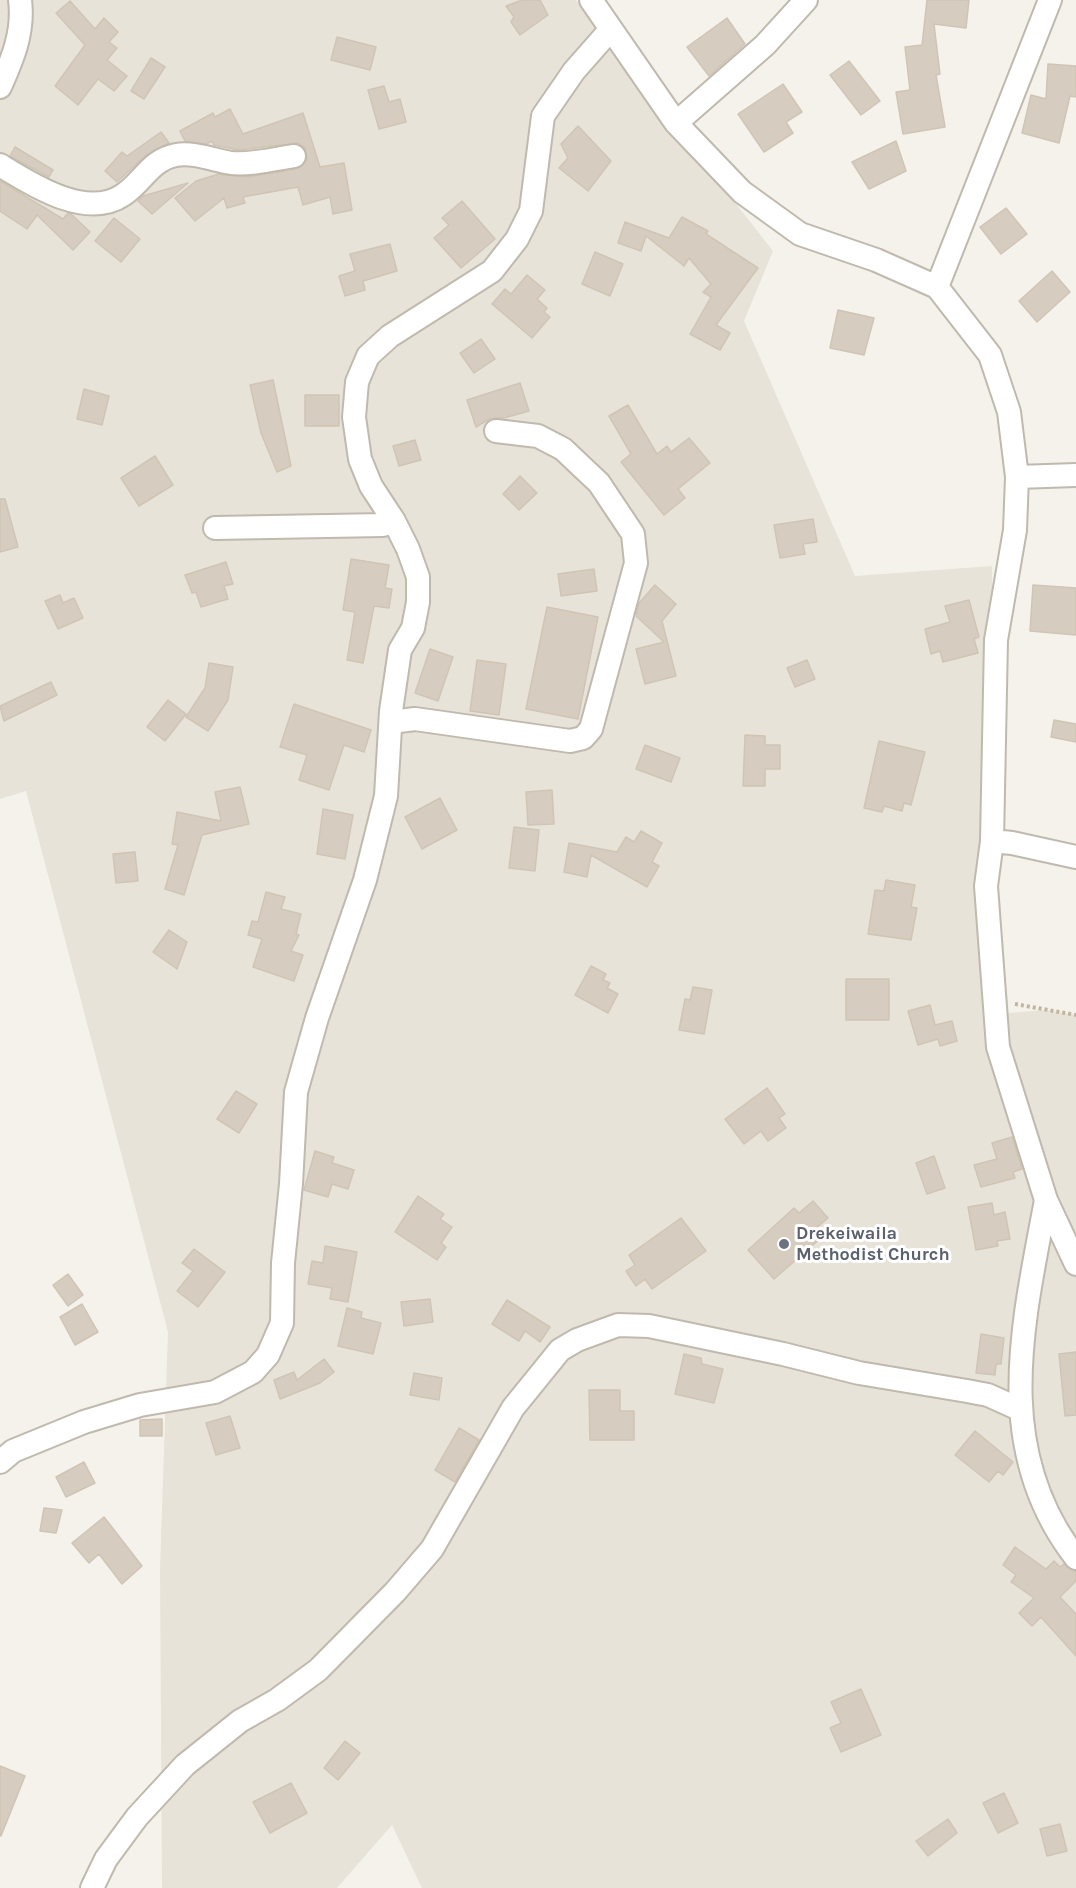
<!DOCTYPE html>
<html>
<head>
<meta charset="utf-8">
<style>
	body { margin:0 }
	canvas { display:block; background:#f4f2eb }
</style>
</head>
<body>
<canvas width="1076" height="1888"></canvas>
<script>
const context = document.querySelector('canvas').getContext('2d');
context.lineJoin = 'round';
function paint(path, color) { context.fillStyle = color; context.fill(path, 'evenodd'); }
function trace(path, color, width, dash) { context.strokeStyle = color; context.lineWidth = width; context.lineCap = dash ? 'butt' : 'round'; context.setLineDash(dash || []); context.stroke(path); }
function drawText(font, color, halo, rows, align = 'center') {
  context.font = font + ' Karla,sans-serif'; context.lineWidth = 6; context.setLineDash([]); context.textBaseline = 'middle'; context.strokeStyle = halo; context.fillStyle = color; for (const [text, x, y, turn = 0] of rows) {
    context.save(); context.translate(x, y); context.rotate((+turn || 0) * Math.PI / 180); context.textAlign = isNaN(turn) ? turn : align; if (halo) context.strokeText(text, 0, 0); context.fillText(text, 0, 0); context.restore();
  }
}
paint(new Path2D(`
	M0,0h576l197,251 -29,70 111,255 137,-10 4,448 49,-4 31,5v873h-654l-30,-63 -55,63h-175l-2,-320 8,-236 -142,-541 -26,8z`), '#e8e3d9');
const building = new Path2D(`
	M522,0h18l8,15 -28,20 -9,-13 3,-5 -8,-11z
	M927,0h42l-3,28 -32,-4 6,50 -4,1 9,52 -42,7 -7,-42 14,-2 -5,-43 17,-2z
	M70,1l25,28 9,-11 14,14 -9,10 8,6 -10,12 20,16 -13,15 -16,-12 -20,26 -23,-19 30,-41 -29,-32z
	M727,18l18,26 -36,32 -22,-29z
	M337,37l39,10 -6,23 -39,-10z
	M151,58l14,9 -21,32 -13,-8z
	M849,61l31,40 -19,14 -31,-40z
	M1048,64l28,2v31l-6,-1 -11,47 -37,-10 9,-38 15,4z
	M783,84l19,28 -16,10 7,11 -29,19 -26,-38z
	M384,86l5,16 11,-3 6,23 -27,7 -11,-39z
	M230,109l13,25 60,-21 17,54 24,-4 8,47 -19,4 -3,-17 -27,8 -5,-18 -55,10 2,6 -18,5 -3,-10 -29,23 -20,-23 21,-17 23,-7 29,3 48,-8 11,-9 -2,-12 -7,-5 -59,7 -25,-5 -2,-4 -6,3 -21,-3 -5,-10 33,-18 2,4z
	M578,126l33,35 -23,30 -29,-23 9,-10 -7,-14z
	M161,132l8,11 -24,13 -28,26 -12,-11 17,-19 5,4z
	M896,141l10,30 -37,18 -17,-27z
	M15,147l38,23 -4,7 -39,-21z
	M0,181l63,38 5,-6 3,1 19,18 -17,18 -36,-35 -10,14 -27,-18z
	M188,183l-36,31 -14,-13 5,-5z
	M462,201l33,38 -34,29 -27,-30 15,-13 -7,-7z
	M1006,208l21,26 -26,20 -21,-27z
	M682,217l26,14 -2,3 52,34 -42,57 14,8 -10,17 -30,-16 21,-37 -8,-5 8,-8 -22,-26 -5,8 -38,-30 -5,15 -23,-8 7,-21 44,16z
	M114,218l26,21 -19,23 -26,-21z
	M390,244l7,27 -34,10 2,9 -20,6 -6,-20 16,-5 -5,-17z
	M595,252l28,12 -13,32 -28,-12z
	M1052,271l18,21 -33,30 -18,-21z
	M527,275l18,15 -8,9 10,9 -3,4 6,5 -18,21 -40,-34 13,-15 6,5z
	M838,310l36,8 -10,37 -34,-7z
	M481,339l14,20 -21,14 -14,-20z
	M273,380l18,86 -14,6 -16,-39 -11,-48z
	M520,383l9,28 -25,7h-13l-15,9 -9,-27z
	M84,389l25,7 -7,29 -25,-6z
	M305,395h34v31h-34z
	M628,405l29,49 10,-8 4,6 18,-14 21,25 -32,26 7,9 -21,17 -43,-53 10,-8 -22,-38z
	M415,440l6,20 -22,6 -6,-20z
	M155,456l18,29 -34,21 -18,-28z
	M520,476l17,17 -18,17 -16,-16z
	M0,499h5l13,48 -18,5z
	M813,519l4,23 -14,2 2,10 -25,4 -6,-33z
	M351,559l38,6 -4,23 7,1 -3,19 -15,-2 -11,57 -16,-3 8,-48 -12,-2z
	M226,562l7,22 -9,2 4,13 -27,8 -5,-15 -4,1 -7,-18z
	M594,569l3,22 -36,5 -3,-22z
	M655,585l21,19 -14,17 14,55 -31,8 -9,-35 28,-7 -28,-26 3,-13z
	M1033,585l43,3v47l-46,-4z
	M60,595l3,8 11,-5 9,20 -25,11 -13,-28z
	M969,600l10,37 -5,2 4,14 -35,9 -3,-11 -9,3 -6,-25 25,-7 -5,-16z
	M547,607l51,10 -20,102 -52,-10z
	M430,649l23,8 -15,44 -23,-8z
	M477,660l29,4 -7,51 -29,-4z
	M807,660l8,19 -20,8 -8,-19z
	M209,663l24,4 -5,33 -20,31 -22,-14 19,-29z
	M51,682l6,13 -53,26 -4,-15z
	M168,700l18,14 -21,27 -18,-14z
	M294,704l77,26 -7,22 -20,-7 -15,45 -30,-10 8,-25 -27,-8z
	M1054,720l22,4v18l-25,-5z
	M745,735l20,1v9h15v24h-15v17h-22z
	M879,741l46,11 -14,53 -7,-2 -2,8 -18,-5 -2,6 -18,-4z
	M645,745l35,13 -9,24 -35,-13z
	M240,787l9,37 -47,11 -18,60 -19,-6 13,-44 -6,-1 5,-32 44,9 -6,-29z
	M552,790l2,34 -26,1 -2,-33z
	M440,798l17,32 -35,19 -17,-32z
	M323,809l30,6 -8,44 -28,-5z
	M514,827l25,3 -4,41 -26,-3z
	M641,831l21,12 -10,19 7,4 -12,21 -56,-32 -4,22 -23,-5 5,-29 48,9 9,-15 8,5z
	M135,852l3,29 -22,2 -3,-29z
	M886,880l29,5 -4,22 6,1 -6,32 -43,-6 7,-44 9,1z
	M266,892l19,5 -4,12 20,5 -5,20 3,1 -8,16 12,4 -9,26 -41,-14 9,-28 -14,-4 4,-14 6,1z
	M169,930l18,12 -10,27 -24,-17z
	M591,966l15,8 -3,6 7,3 -3,5 11,6 -10,19 -33,-18z
	M846,979h43v41h-43z
	M693,987l19,3 -8,44 -25,-4 6,-31 5,1z
	M930,1005l5,20 17,-4 5,20 -17,5 -2,-7 -20,6 -10,-34z
	M767,1088l18,26 -6,4 7,10 -18,13 -7,-10 -17,13 -19,-25z
	M236,1091l21,13 -18,29 -22,-14z
	M1012,1137l10,32 -9,3 2,6 -34,9 -7,-22 23,-6 -5,-16z
	M315,1151l19,6 -2,6 22,7 -6,19 -16,-5 -4,13 -24,-7z
	M934,1156l11,32 -18,6 -11,-31z
	M418,1196l26,18 -4,5 12,8 -11,16 5,4 -9,13 -42,-28z
	M813,1201l15,17 -14,12 7,8 -47,41 -26,-29 46,-42 5,5z
	M992,1203l2,12 11,-3 5,27 -13,2 1,5 -22,4 -8,-43z
	M681,1218l25,33 -54,38 -7,-10 -9,7 -10,-15 9,-6 -6,-10z
	M325,1246l32,6 -9,50 -18,-3 2,-11 -24,-4 4,-23 11,2z
	M194,1249l31,23 -27,35 -21,-16 16,-20 -11,-8z
	M68,1274l15,21 -15,11 -15,-21z
	M430,1299l3,23 -29,4 -3,-24z
	M507,1300l43,27 -10,15 -15,-11 -6,10 -27,-17z
	M82,1304l16,28 -23,13 -15,-28z
	M347,1308l15,4 -1,6 20,5 -8,31 -35,-8z
	M981,1334l23,4 -3,26h-5l-1,11 -19,-2z
	M1076,1352v63l-11,1 -6,-62z
	M684,1354l17,4 1,6 21,5 -9,34 -39,-9z
	M324,1359l10,13 -14,11 -40,16 -6,-19 20,-8 3,8z
	M414,1373l28,5 -3,22 -29,-5z
	M589,1390h31v21h14v29h-44z
	M230,1416l10,32 -24,7 -10,-32z
	M162,1419v17h-22v-16z
	M459,1428l20,12 -24,42 -20,-12z
	M975,1431l38,31 -10,13 -5,-4 -9,11 -34,-27z
	M84,1462l11,21 -29,14 -10,-20z
	M44,1508l18,2 -6,23 -16,-2z
	M104,1517l38,49 -20,18 -23,-30 -10,9 -17,-20z
	M1015,1547l31,22 8,-8 6,6 4,-3 12,8v9l-16,16 16,17v42l-35,-39 -9,9 -13,-13 15,-15 -23,-16 5,-7 -13,-10z
	M861,1689l20,46 -40,17 -11,-24 11,-5 -10,-21z
	M345,1741l15,12 -22,27 -14,-12z
	M0,1766l25,10 -24,60h-1z
	M291,1783l16,30 -37,20 -17,-31z
	M1004,1793l14,30 -20,10 -15,-30z
	M948,1819l9,14 -29,23 -12,-15z
	M1060,1824l7,27 -20,5 -7,-27z`);
paint(building, '#d6cdc0');
trace(building, '#d0c5b4', 1.5);
const minor = new Path2D(`
	M591,0l85,123 66,69 58,42 76,26 61,27 53,68 19,57 8,65 -2,53 -19,110 -4,201 -6,45 12,161 48,153 30,64
	M0,87c13,-29 24,-55 20,-87
	M676,123l89,-78 41,-45
	M0,165c31,19 86,55 123,30 20,-13 27,-35 53,-40 18,-3 37,5 55,8 21,2 43,-4 63,-7
	M937,287l113,-287
	M1017,477l59,-2
	M215,528l168,-3 11,-4
	M391,722l24,-3 155,22 13,-3 8,-9 45,-166 -3,-29 -34,-51 -36,-34 -25,-13 -42,-5
	M992,841l20,2 64,14
	M1046,1200c-23,123 -55,249 30,358
	M0,1462l13,-11 71,-29 56,-17 75,-13 38,-20 15,-17 14,-32 1,-60 8,-79 5,-92 21,-74 48,-138 21,-84 5,-85 9,-61 13,-22 5,-26v-25l-10,-28 -14,-28 -23,-35 -11,-27 -6,-42 3,-35 11,-26 22,-20 102,-65 25,-32 14,-28 12,-95 31,-45 37,-42
	M92,1888l14,-29 31,-42 48,-52 55,-44 37,-21 41,-30 77,-78 37,-43 81,-141 47,-58 17,-10 41,-15 31,1 134,28 76,19 108,18 21,4 31,14`);
trace(minor, '#c0b9ad', 26);
trace(new Path2D(`
	M1015,1004l61,11`), '#c1b59f', 4, [3, 3]);
trace(minor, '#fff', 22);
for (const [x, y, r, color] of [
	[784,1244,6,"#6b7280"]
]) { const dot = new Path2D(); dot.arc(x, y, r, 0, 2 * Math.PI); context.fillStyle = color; context.fill(dot); trace(dot, '#fff', 2); }
drawText('bold 18px', '#5b616d', '#fff', [
	["Drekeiwaila",796,1234],
	["Methodist Church",796,1255]
], 'left');
</script>
</body>
</html>
